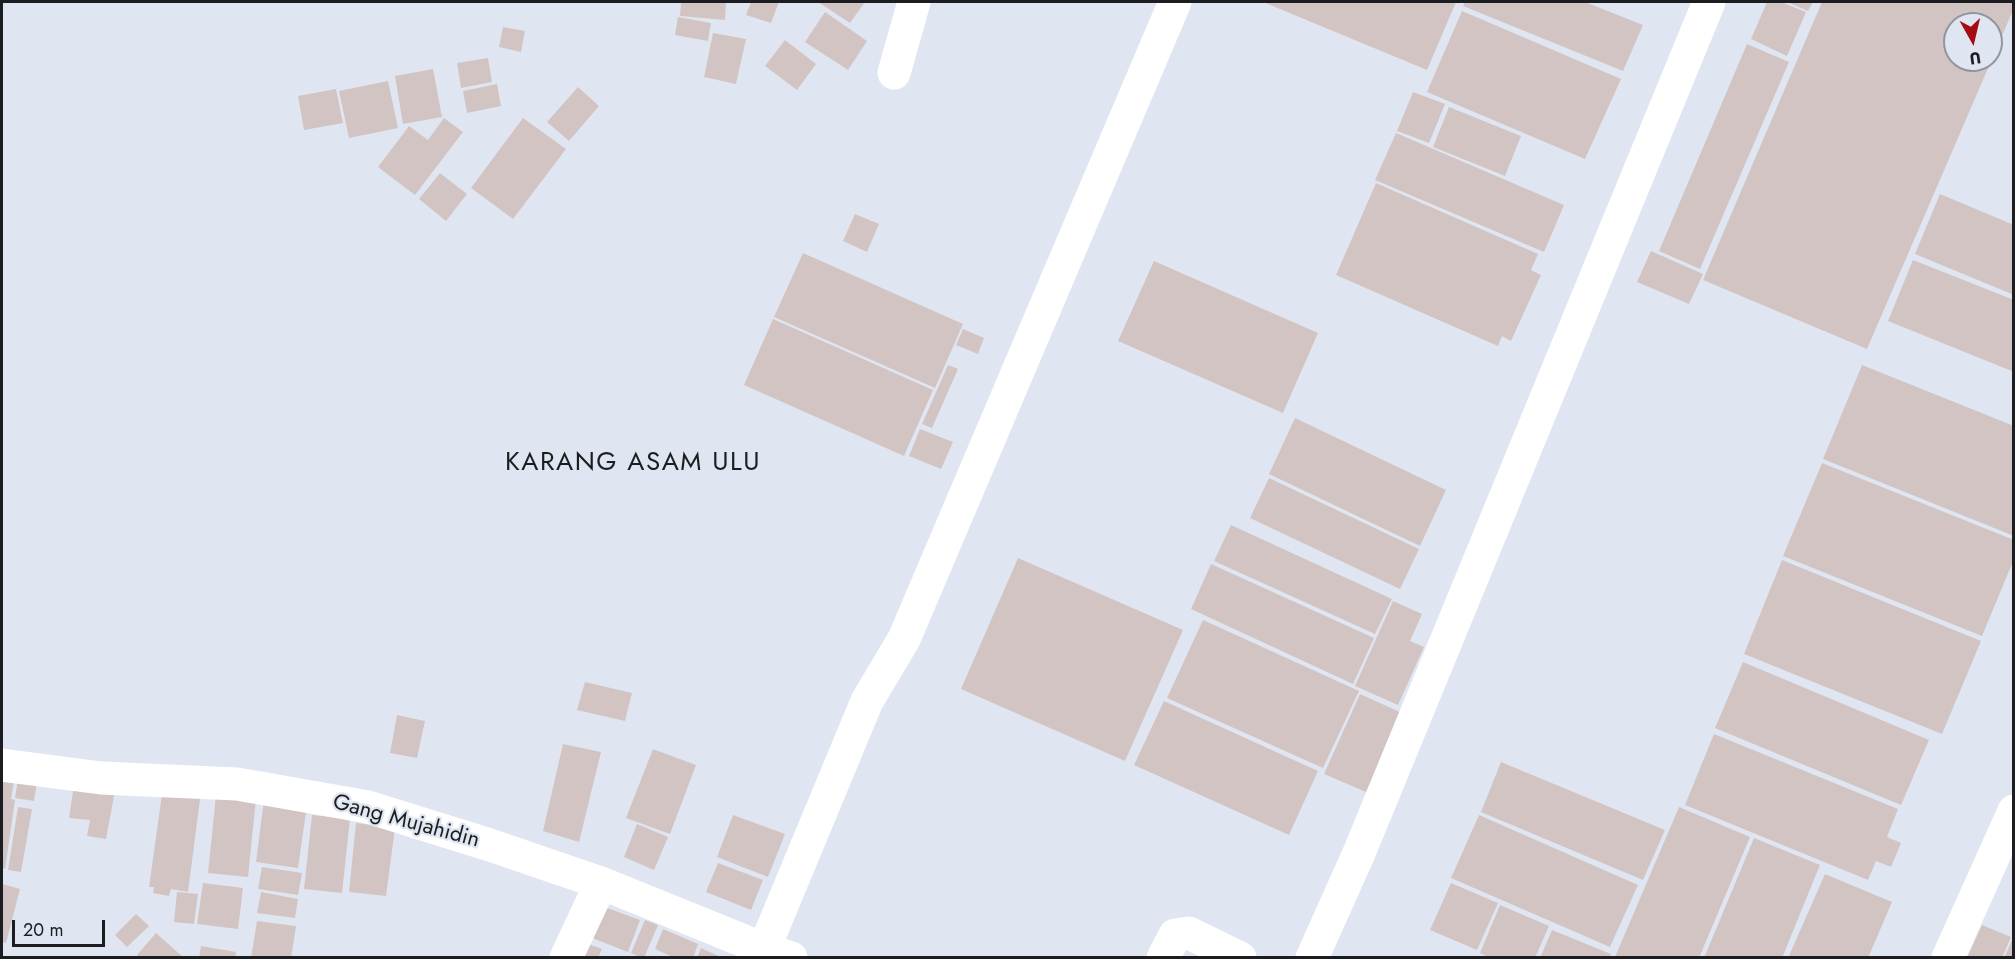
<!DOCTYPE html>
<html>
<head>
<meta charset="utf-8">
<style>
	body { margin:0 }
	#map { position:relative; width:2015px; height:959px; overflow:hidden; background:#e0e6f1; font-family:Jost,sans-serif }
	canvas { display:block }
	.frame { position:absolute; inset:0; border:3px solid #1b1d21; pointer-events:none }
	.north { position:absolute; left:1943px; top:12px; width:60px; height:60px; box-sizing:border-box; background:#e0e6f1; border:2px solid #91969e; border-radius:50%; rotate:172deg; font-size:16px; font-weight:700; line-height:24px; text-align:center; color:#1b1d21 }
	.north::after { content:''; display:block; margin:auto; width:21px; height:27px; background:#a50d13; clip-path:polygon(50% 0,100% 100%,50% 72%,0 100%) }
	.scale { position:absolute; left:12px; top:920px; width:93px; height:27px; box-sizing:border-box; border:3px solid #1b1d21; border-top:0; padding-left:8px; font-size:18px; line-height:21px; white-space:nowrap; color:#1b1d21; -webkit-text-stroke:4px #e0e6f1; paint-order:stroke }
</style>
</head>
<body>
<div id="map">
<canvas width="2015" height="959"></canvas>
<div class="frame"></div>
<div class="north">U</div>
<div class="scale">20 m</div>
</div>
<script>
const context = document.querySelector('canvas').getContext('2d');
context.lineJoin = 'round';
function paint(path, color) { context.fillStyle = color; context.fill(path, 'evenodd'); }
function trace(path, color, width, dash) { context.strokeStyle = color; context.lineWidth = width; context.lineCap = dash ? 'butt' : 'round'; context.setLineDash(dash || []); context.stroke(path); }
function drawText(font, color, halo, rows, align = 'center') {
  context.font = font + ' Jost,sans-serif'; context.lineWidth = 4.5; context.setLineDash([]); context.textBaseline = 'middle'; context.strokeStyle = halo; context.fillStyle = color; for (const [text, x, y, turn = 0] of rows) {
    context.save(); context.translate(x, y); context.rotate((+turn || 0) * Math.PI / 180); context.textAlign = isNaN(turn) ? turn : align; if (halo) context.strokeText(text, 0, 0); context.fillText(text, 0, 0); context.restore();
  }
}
paint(new Path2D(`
	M681,2h45l-1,18 -45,-4z
	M751,2h28l-8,21 -25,-8z
	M818,2h47l-15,21z
	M1263,2h193l-29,68z
	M1465,2h120l58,23 -20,46 -160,-65z
	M1767,2h14l25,10 -19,44 -36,-17z
	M1787,2h26l-5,9z
	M1822,2h192v6l-147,341 -164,-69zM1955,24h36v36h-36z
	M1462,11l159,68 -36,80 -158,-67z
	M825,12l42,29 -19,29 -43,-28z
	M678,17l33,6 -3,18 -33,-6z
	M503,27l22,4 -4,21 -22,-5z
	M713,33l33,6 -10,45 -32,-7z
	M785,40l31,24 -19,26 -32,-24z
	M1747,44l42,18 -89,207 -41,-18z
	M488,58l4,24 -31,6 -4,-25z
	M433,69l9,48 -39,7 -8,-48z
	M388,81l10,47 -49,10 -10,-47z
	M497,84l4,22 -34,7 -4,-22z
	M578,87l21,19 -30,35 -22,-19z
	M336,89l7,34 -39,7 -6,-34z
	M1413,92l32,12 -16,39 -32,-12z
	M1449,107l72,29 -16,40 -72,-29z
	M444,118l19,14 -48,63 -37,-28 31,-41 19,14z
	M523,118l43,31 -53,70 -42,-31z
	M1396,133l168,72 -20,47 -169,-72z
	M440,173l27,21 -21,27 -27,-22z
	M1376,183l162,71 -7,16 10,5 -30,66 -9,-5 -4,10 -162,-71z
	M1940,194l74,31v70l-99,-41z
	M855,214l24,10 -12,28 -24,-11z
	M1651,251l52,23 -14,30 -52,-22z
	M803,253l160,71 -28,64 -161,-71z
	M1913,260l101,40v72l-126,-51z
	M1154,261l164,72 -35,80 -165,-72z
	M773,319l160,71 -29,66 -160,-71z
	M963,329l21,9 -6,16 -22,-9z
	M948,365l10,4 -26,59 -10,-4z
	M1862,365l152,61v110l-191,-77z
	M1295,418l151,72 -26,56 -151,-72z
	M920,429l33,13 -12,27 -32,-13z
	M1822,463l192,77v19l-32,77 -199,-80z
	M1269,478l150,71 -19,40 -150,-71z
	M1231,525l161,74 -17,35 -161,-73z
	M1018,558l165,72 -58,131 -164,-72z
	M1782,560l199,81 -39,93 -198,-80z
	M1211,564l163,74 -21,46 -162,-75z
	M1393,601l29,13 -12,27 14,6 -26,58 -43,-19z
	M1203,620l156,71 -36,77 -156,-70z
	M1743,662l186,78 -28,65 -186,-77z
	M585,682l47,11 -7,28 -48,-11z
	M1360,694l42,19 -36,79 -42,-18z
	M1164,701l154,70 -29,64 -155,-70z
	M397,715l28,6 -8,37 -27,-5z
	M1714,734l184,75 -11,28 14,6 -10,24 -15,-6 -8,19 -183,-75z
	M563,744l38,8 -22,90 -36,-11z
	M653,749l43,16 -26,69 -44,-16z
	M1501,762l164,68 -22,50 -162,-68z
	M16,770l-5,29 4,1 -10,69 -3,-1v-92z
	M19,773l19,3 -4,25 -19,-3z
	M74,785l41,6 -9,48 -19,-3 3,-16 -21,-2z
	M163,787l38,5 -13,100 -17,-3 -2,7 -16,-3 1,-6h-5z
	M216,795l40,4 -8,78 -40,-4z
	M264,800l43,5 -9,63 -42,-6z
	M18,807l14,2 -11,63 -13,-2z
	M1679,807l71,30 -51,121 -84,-1z
	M312,815l38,4 -8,74 -38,-4z
	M733,815l52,19 -17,43 -51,-20z
	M1479,815l159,70 -28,62 -159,-69z
	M356,823l39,5 -9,68 -37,-4z
	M637,824l31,13 -14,33 -30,-13z
	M1754,838l66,27 -38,93h-78z
	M718,863l45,17 -12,30 -45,-18z
	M262,867l40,6 -4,22 -40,-6z
	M1825,874l67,28 -24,56h-80z
	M203,883l40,5 -5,41 -41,-5z
	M1451,883l47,20 -21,47 -47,-20z
	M2,884l18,5 -14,54 -4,-1z
	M177,892l21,2 -4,30 -20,-2z
	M261,892l37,7 -3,19 -38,-5z
	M599,905l41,15 -12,32 -41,-16z
	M1500,905l49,21 -14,32h-45l-10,-5z
	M136,914l13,12 -22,21 -12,-12z
	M645,920l13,5 -14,33h-2l-11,-5z
	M257,921l39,5 -5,32h-40z
	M1982,925l29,12 -9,21h-35z
	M663,929l35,15 -5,14h-18l-20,-9z
	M1552,930l59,24 -2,4h-69z
	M156,933l28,25h-44l-3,-3z
	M2014,936v22h-10z
	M583,942l19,7 -4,9h-21z
	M201,946l35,6 -1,6h-36z
	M701,948l22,10h-26z`), '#d2c4c2');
trace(new Path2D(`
	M894,73l20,-71
	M2,765l99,13 136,6 131,23 122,38 111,38 163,66 27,9
	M764,949l103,-248 37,-62 271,-637
	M566,958l35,-75
	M1163,958l12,-23 14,-2 51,25
	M1312,958l47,-105 350,-851
	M1948,958l66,-147`), '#fff', 33);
drawText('22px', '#1b1d21', '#e0e6f1', [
	["Gang Mujahidin",406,822,15]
]);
context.letterSpacing = '1.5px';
drawText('26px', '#1b1d21', '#e0e6f1', [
	["KARANG ASAM ULU",633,464]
]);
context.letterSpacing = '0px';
</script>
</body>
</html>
